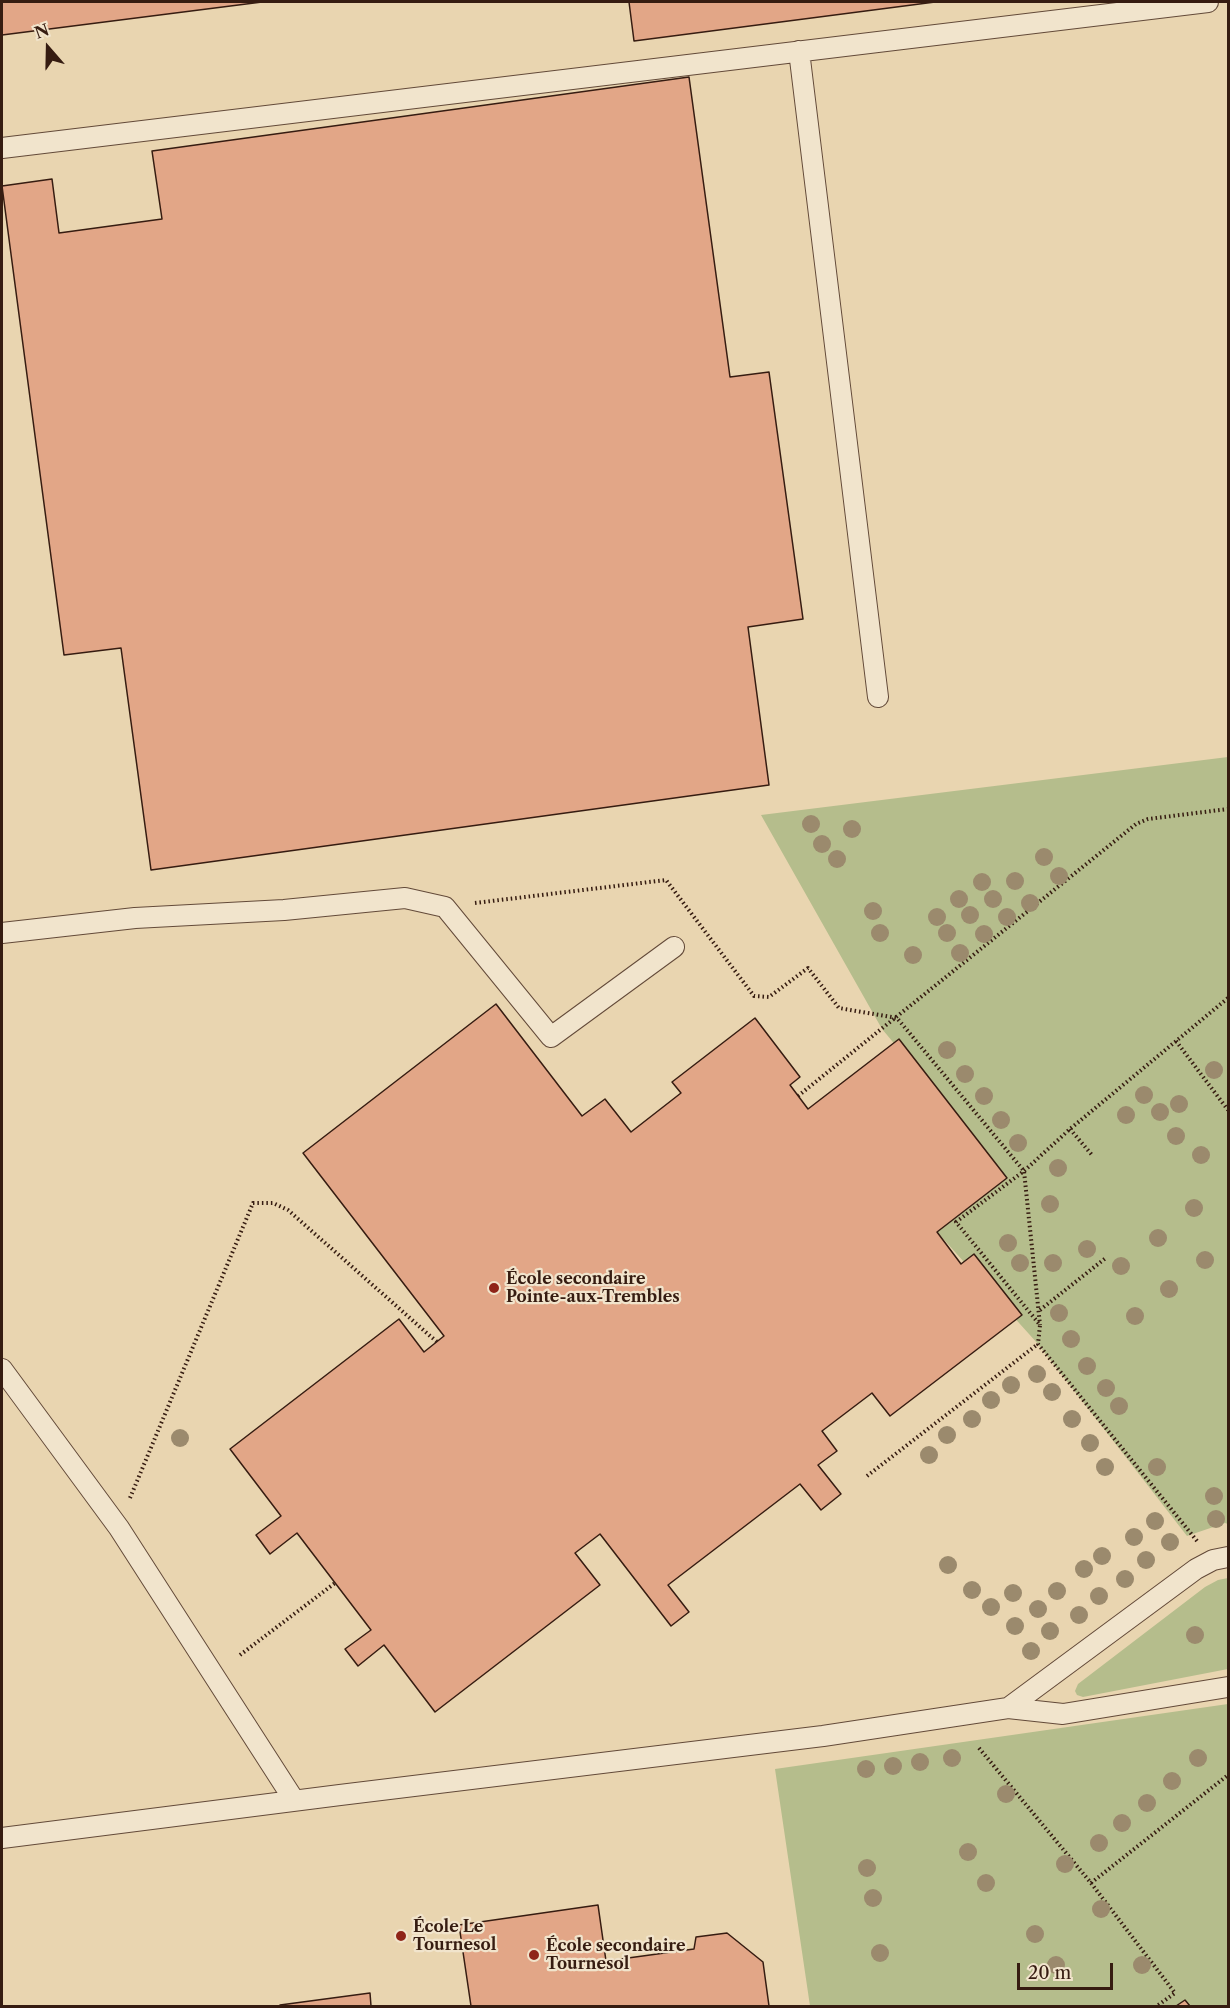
<!DOCTYPE html>
<html>
<head>
<meta charset="utf-8">
<style>
	body { margin:0 }
	#map { position:relative; width:1230px; height:2008px; overflow:hidden; background:#e9d5b0; font-family:"Libre Caslon Text",serif }
	canvas { display:block }
	.frame { position:absolute; inset:0; border:3px solid #361c11; pointer-events:none }
	.north { position:absolute; left:18px; top:18px; width:60px; height:60px; -webkit-text-stroke:4px #f1e4cc; paint-order:stroke; rotate:340deg; font-size:16px; font-weight:700; line-height:24px; text-align:center; color:#361c11 }
	.north::after { content:''; display:block; margin:auto; width:21px; height:27px; background:#361c11; clip-path:polygon(50% 0,100% 100%,50% 72%,0 100%) }
	.scale { position:absolute; left:1017px; top:1963px; width:96px; height:27px; box-sizing:border-box; border:3px solid #361c11; border-top:0; padding-left:8px; font-size:18px; line-height:21px; white-space:nowrap; color:#361c11; -webkit-text-stroke:4px #f1e4cc; paint-order:stroke }
</style>
</head>
<body>
<div id="map">
<canvas width="1230" height="2008"></canvas>
<div class="frame"></div>
<div class="north">N</div>
<div class="scale">20 m</div>
</div>
<script>
const context = document.querySelector('canvas').getContext('2d');
context.lineJoin = 'round';
function paint(path, color) { context.fillStyle = color; context.fill(path, 'evenodd'); }
function trace(path, color, width, dash) { context.strokeStyle = color; context.lineWidth = width; context.lineCap = dash ? 'butt' : 'round'; context.setLineDash(dash || []); context.stroke(path); }
function drawText(font, color, halo, rows, align = 'center') {
  context.font = font + ' "Libre Caslon Text",serif'; context.lineWidth = 4.5; context.setLineDash([]); context.textBaseline = 'middle'; context.strokeStyle = halo; context.fillStyle = color; for (const [text, x, y, turn = 0] of rows) {
    context.save(); context.translate(x, y); context.rotate((+turn || 0) * Math.PI / 180); context.textAlign = isNaN(turn) ? turn : align; if (halo) context.strokeText(text, 0, 0); context.fillText(text, 0, 0); context.restore();
  }
}
paint(new Path2D(`
	M1228,757v767l-3,-1 -38,13 -149,-192 -101,-112 70,-54 -125,-149 -121,-214z
	M1228,1578v91l-145,28 -6,-2 -2,-4 3,-7 127,-97 13,-7z
	M1228,1704v302h-418l-35,-237z`), '#b5bd8c');
const building = new Path2D(`
	M2,2h260l-260,33z
	M629,2h306l-301,39z
	M689,77l41,300 39,-5 34,247 -55,8 21,158 -618,85 -30,-222 -57,7 -62,-469 50,-7 7,54 103,-14 -10,-68z
	M496,1004l86,112 23,-17 26,33 50,-39 -9,-11 83,-64 45,59 -10,8 18,24 91,-70 108,139 -70,54 24,32 13,-10 48,61 -132,101 -18,-23 -50,38 15,20 -19,14 23,29 -20,16 -21,-26 -132,101 21,27 -18,14 -71,-92 -25,19 25,32 -165,127 -51,-67 -26,21 -13,-17 26,-19 -74,-97 -27,21 -14,-19 25,-19 -51,-67 169,-130 25,33 20,-16 -141,-183z
	M598,1905l8,56 88,-12 2,-12 31,-4 36,29 6,44h-298l-12,-81z
	M370,1993l1,13h-91v-1z
	M1185,2000l5,6h-14z`);
paint(building, '#e2a687');
trace(building, '#361c11', 1.5);
const lane = new Path2D(`
	M799,51l79,646
	M2,148l1206,-146
	M2,933l133,-15 149,-8 121,-12 40,9 106,130 123,-90
	M2,1369l117,159 175,272
	M1008,1708l188,-139 17,-9 15,-3
	M2,1838l338,-43 483,-59 185,-28 55,6 165,-27`);
trace(lane, '#634a39', 22);
trace(new Path2D(`
	M475,903l191,-23 88,116 15,1 39,-29 31,40 58,10 127,153 16,154
	M1176,1041l52,69
	M798,1096l338,-272 12,-5 80,-10
	M1070,1129l22,26
	M1040,1310l67,-53
	M867,1476l171,-132
	M130,1498l123,-295h20l15,7 149,132
	M1197,1541l-159,-197 2,-19 -84,-103 68,-51 46,-42 158,-131
	M240,1655l95,-72
	M979,1748l112,135 84,110 -18,13
	M1091,1883l137,-108`), '#361c11', 4, [1.5, 3]);
trace(lane, '#f1e4cc', 20);
context.fillStyle = '#9b8a6d';
for (const [x, y] of [
	[811,824],
	[852,829],
	[822,844],
	[1044,857],
	[837,859],
	[1059,876],
	[1015,881],
	[982,882],
	[959,899],
	[993,899],
	[1030,903],
	[873,911],
	[970,915],
	[937,917],
	[1007,917],
	[880,933],
	[947,933],
	[984,934],
	[960,953],
	[913,955],
	[947,1050],
	[1214,1070],
	[965,1074],
	[1144,1095],
	[984,1096],
	[1179,1104],
	[1160,1112],
	[1126,1115],
	[1001,1120],
	[1176,1136],
	[1018,1143],
	[1201,1155],
	[1058,1168],
	[1050,1204],
	[1194,1208],
	[1158,1238],
	[1008,1243],
	[1087,1249],
	[1205,1260],
	[1020,1263],
	[1053,1263],
	[1121,1266],
	[1169,1289],
	[1059,1313],
	[1135,1316],
	[1071,1339],
	[1087,1366],
	[1037,1374],
	[1011,1385],
	[1106,1388],
	[1052,1392],
	[991,1400],
	[1119,1406],
	[972,1419],
	[1072,1419],
	[947,1435],
	[180,1438],
	[1090,1443],
	[929,1455],
	[1105,1467],
	[1157,1467],
	[1214,1496],
	[1216,1519],
	[1155,1521],
	[1134,1537],
	[1170,1542],
	[1102,1556],
	[1146,1560],
	[948,1565],
	[1084,1569],
	[1125,1579],
	[972,1590],
	[1057,1591],
	[1013,1593],
	[1099,1596],
	[991,1607],
	[1038,1609],
	[1079,1615],
	[1015,1626],
	[1050,1631],
	[1195,1635],
	[1031,1651],
	[952,1758],
	[1198,1758],
	[920,1762],
	[893,1766],
	[866,1769],
	[1172,1781],
	[1006,1794],
	[1147,1803],
	[1122,1823],
	[1099,1843],
	[968,1852],
	[1065,1864],
	[867,1868],
	[986,1883],
	[873,1898],
	[1101,1909],
	[1035,1934],
	[880,1953],
	[1056,1965],
	[1142,1965]
]) { context.beginPath(); context.arc(x, y, 9, 0, 2 * Math.PI); context.fill(); }
for (const [x, y, r, color] of [
	[494,1288,6,"#8f2418"],
	[401,1936,6,"#8f2418"],
	[534,1955,6,"#8f2418"]
]) { const dot = new Path2D(); dot.arc(x, y, r, 0, 2 * Math.PI); context.fillStyle = color; context.fill(dot); trace(dot, '#f1e4cc', 2); }
drawText('bold 16px', '#361c11', '#f1e4cc', [
	["École secondaire",506,1279],
	["Pointe-aux-Trembles",506,1297],
	["École Le",413,1927],
	["Tournesol",413,1945],
	["École secondaire",546,1946],
	["Tournesol",546,1964]
], 'left');
</script>
</body>
</html>
